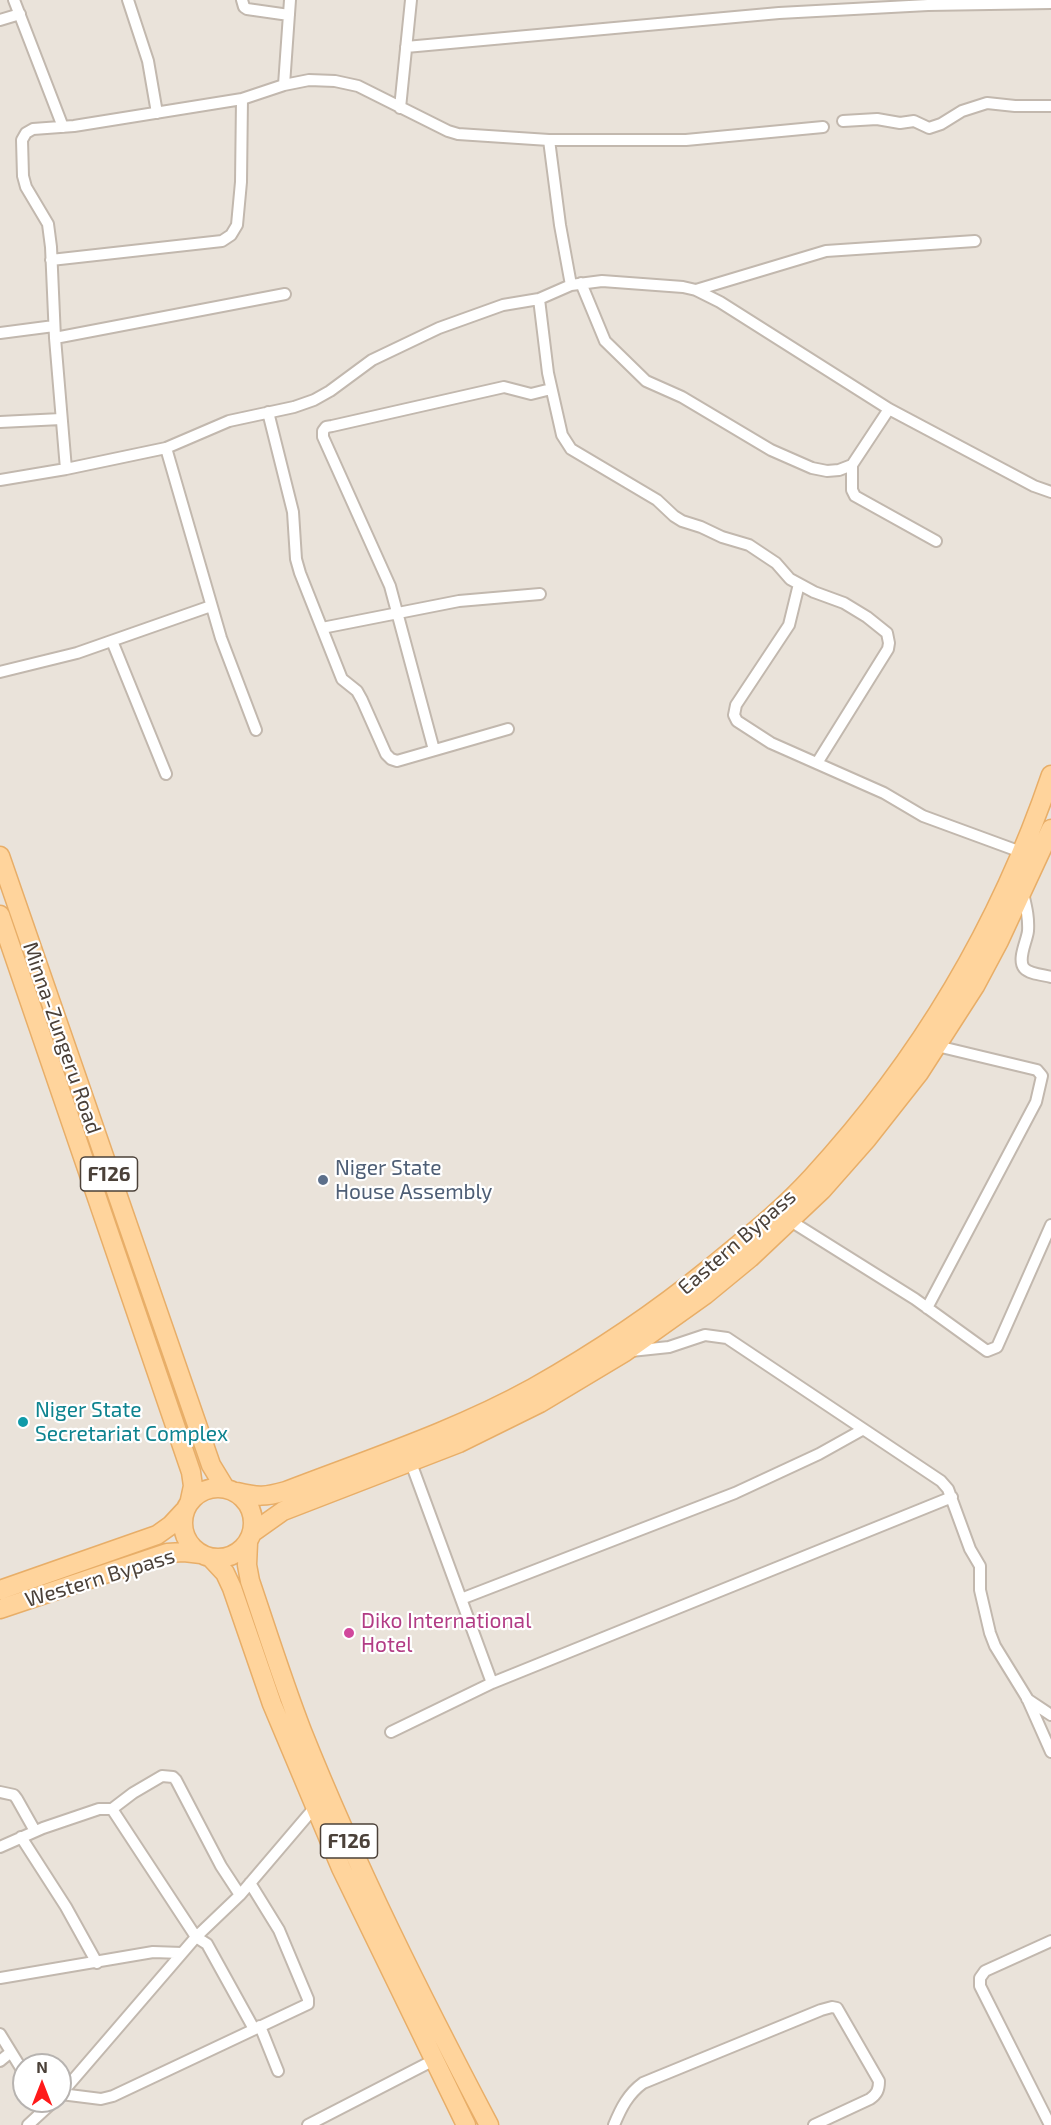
<!DOCTYPE html>
<html>
<head>
<meta charset="utf-8">
<style>
	body { margin:0 }
	#map { position:relative; width:1051px; height:2125px; overflow:hidden; background:#f6f1ec; font-family:"Exo 2",sans-serif }
	canvas { display:block }
	.north { position:absolute; left:12px; top:2053px; width:60px; height:60px; box-sizing:border-box; background:#fff; border:2px solid #b7b3b0; border-radius:50%; rotate:0deg; font-size:16px; font-weight:700; line-height:24px; text-align:center; color:#4b4139 }
	.north::after { content:''; display:block; margin:auto; width:21px; height:27px; background:#ff1a1a; clip-path:polygon(50% 0,100% 100%,50% 72%,0 100%) }
</style>
</head>
<body>
<div id="map">
<canvas width="1051" height="2125"></canvas>
<div class="north">N</div>
</div>
<script>
const context = document.querySelector('canvas').getContext('2d');
context.lineJoin = 'round';
function paint(path, color) { context.fillStyle = color; context.fill(path, 'evenodd'); }
function trace(path, color, width, dash) { context.strokeStyle = color; context.lineWidth = width; context.lineCap = dash ? 'butt' : 'round'; context.setLineDash(dash || []); context.stroke(path); }
function drawText(font, color, halo, rows, align = 'center') {
  context.font = font + ' "Exo 2",sans-serif'; context.lineWidth = 4.5; context.setLineDash([]); context.textBaseline = 'middle'; context.strokeStyle = halo; context.fillStyle = color; for (const [text, x, y, turn = 0] of rows) {
    context.save(); context.translate(x, y); context.rotate((+turn || 0) * Math.PI / 180); context.textAlign = isNaN(turn) ? turn : align; if (halo) context.strokeText(text, 0, 0); context.fillText(text, 0, 0); context.restore();
  }
}
paint(new Path2D(`
	M0,0h1051v2125h-1051zM24,2065h36v36h-36z`), '#eae3da');
const street = new Path2D(`
	M14,0l49,127
	M128,0l20,61 9,52
	M242,0l2,7 3,2 42,6
	M0,20l20,-6
	M406,47l373,-34 149,-8 123,-2
	M284,85l6,-85
	M400,108l11,-108
	M843,121l34,-2 23,4 14,-2 15,7 12,-4 21,-13 25,-8 28,3h36
	M549,140l11,85 11,60
	M51,260l171,-19 9,-6 6,-10 4,-43 1,-83
	M581,283l24,58 41,40 36,16 89,53 41,18 15,3 12,-1 13,-5v25l3,6 81,45
	M696,290l130,-39 149,-10
	M539,299l9,74 14,62 9,14 86,51 17,16 8,5 19,6 21,10 27,8 27,18 14,16 24,13 30,11 23,14 20,16 2,10 -1,6 -71,114
	M0,333l54,-7
	M55,338l230,-44
	M268,412l25,100 3,47 4,14 42,106 15,12 5,9 24,54 5,5 6,2 111,-32
	M0,422l61,-3
	M166,448l55,190 35,92
	M852,465l37,-56
	M66,469l-11,-131 -4,-91 -3,-23 -22,-37 -3,-11 -1,-36 4,-7 7,-4 41,-3 168,-27 42,-14 25,-5 26,1 23,5 90,45 10,3 91,6h137l137,-13
	M0,480l66,-11 100,-21 63,-27 65,-14 20,-7 16,-9 42,-31 67,-32 64,-23 36,-6 32,-14 31,-4 81,6 13,3 24,12 169,107 145,77 17,6
	M799,584l-10,41 -53,80 -2,10 3,6 34,22 113,50 39,23 98,36
	M322,628l137,-27 81,-7
	M112,641l54,133
	M0,672l77,-19 134,-47
	M434,750l-44,-164 -67,-149v-6l3,-4 6,-1 172,-39 27,7 20,-5
	M1023,893c3,13 6,24 5,38 -1,10 -11,28 -4,37 5,6 20,7 27,9
	M789,1220l126,79 72,52 10,-4 54,-122
	M927,1308l109,-206 6,-26 -5,-6 -100,-24
	M631,1351l38,-4 36,-12 22,3 214,143 7,8 22,60 10,17v24l10,43 5,13 32,52 24,54
	M411,1463l81,220
	M461,1599l274,-106 84,-39 43,-24
	M1027,1699l24,16
	M391,1732l101,-49 460,-186
	M0,1792l14,3 3,4 18,32
	M112,1809l84,128 11,7 47,85
	M21,1837l45,70 31,56
	M0,1847l43,-19 56,-19h13l21,-16 29,-17 11,1 3,3 45,86 19,29
	M0,1978l153,-26 29,1
	M260,2026l18,45
	M0,2034l24,39
	M0,2061l11,-9
	M61,2094l40,5 12,-3 195,-92v-5l-29,-69 -29,-47
	M60,2095l136,-158 44,-42 75,-88
	M28,2125l26,-24
	M308,2125l126,-65
	M614,2125c7,-17 14,-31 29,-42l178,-73 11,-3 5,1 42,73c0,9 -2,13 -9,18l-56,26
	M1050,2125l-70,-139v-8l5,-7 66,-30`);
const primary = new Path2D(`
	M0,856l211,609 14,23
	M0,915l191,557 2,14 -3,14
	M183 1523a35 35 0 1 1 70 0a35 35 0 1 1-70 0Z
	M237,1492c21,5 28,5 49,-1 83,-32 169,-60 247,-103 62,-35 122,-75 177,-120 35,-29 71,-57 102,-91 107,-116 188,-252 239,-402
	M252,1533l31,-22 176,-68 81,-40 85,-51 80,-57 45,-37 72,-68 45,-51 52,-66 56,-87 24,-45 52,-112
	M248,1543l-1,22 3,16c17,50 33,101 52,150 54,135 119,265 187,394
	M211,1558l14,15 7,15 40,116 69,164 125,257
	M0,1590l157,-55 14,-10 13,-14
	M0,1609l167,-56 17,-1 17,2`);
trace(street, '#c2b8ae', 14);
trace(primary, '#e8ae68', 21);
trace(street, '#fff', 10);
trace(primary, '#ffd49c', 18);
for (const [x, y, r, color] of [
	[323,1180,6,"#5c6f8a"],
	[23,1422,6,"#0f9aa8"],
	[349,1633,6,"#d1479c"]
]) { const dot = new Path2D(); dot.arc(x, y, r, 0, 2 * Math.PI); context.fillStyle = color; context.fill(dot); trace(dot, '#fff', 2); }
for (const [x, y, w] of [
	[109,1174,57],
	[349,1841,57]
]) { const box = new Path2D(); box.roundRect(x - w / 2, y - 17, w, 34, 4.5); context.fillStyle = '#fff'; context.fill(box); trace(box, '#4b4139', 1.5); }
drawText('bold 20px', '#4b4139', null, [
	["F126",109,1174],
	["F126",349,1841]
]);
drawText('21px', '#4b4139', '#fff', [
	["Minna-Zungeru Road",62,1038,71],
	["Eastern Bypass",737,1242,-41],
	["Western Bypass",100,1578,-17]
]);
drawText('21px', '#4e5e75', '#fff', [
	["Niger State",335,1168],
	["House Assembly",335,1192]
], 'left');
drawText('21px', '#0d838f', '#fff', [
	["Niger State",35,1410],
	["Secretariat Complex",35,1434]
], 'left');
drawText('21px', '#b23c85', '#fff', [
	["Diko International",361,1621],
	["Hotel",361,1645]
], 'left');
</script>
</body>
</html>
